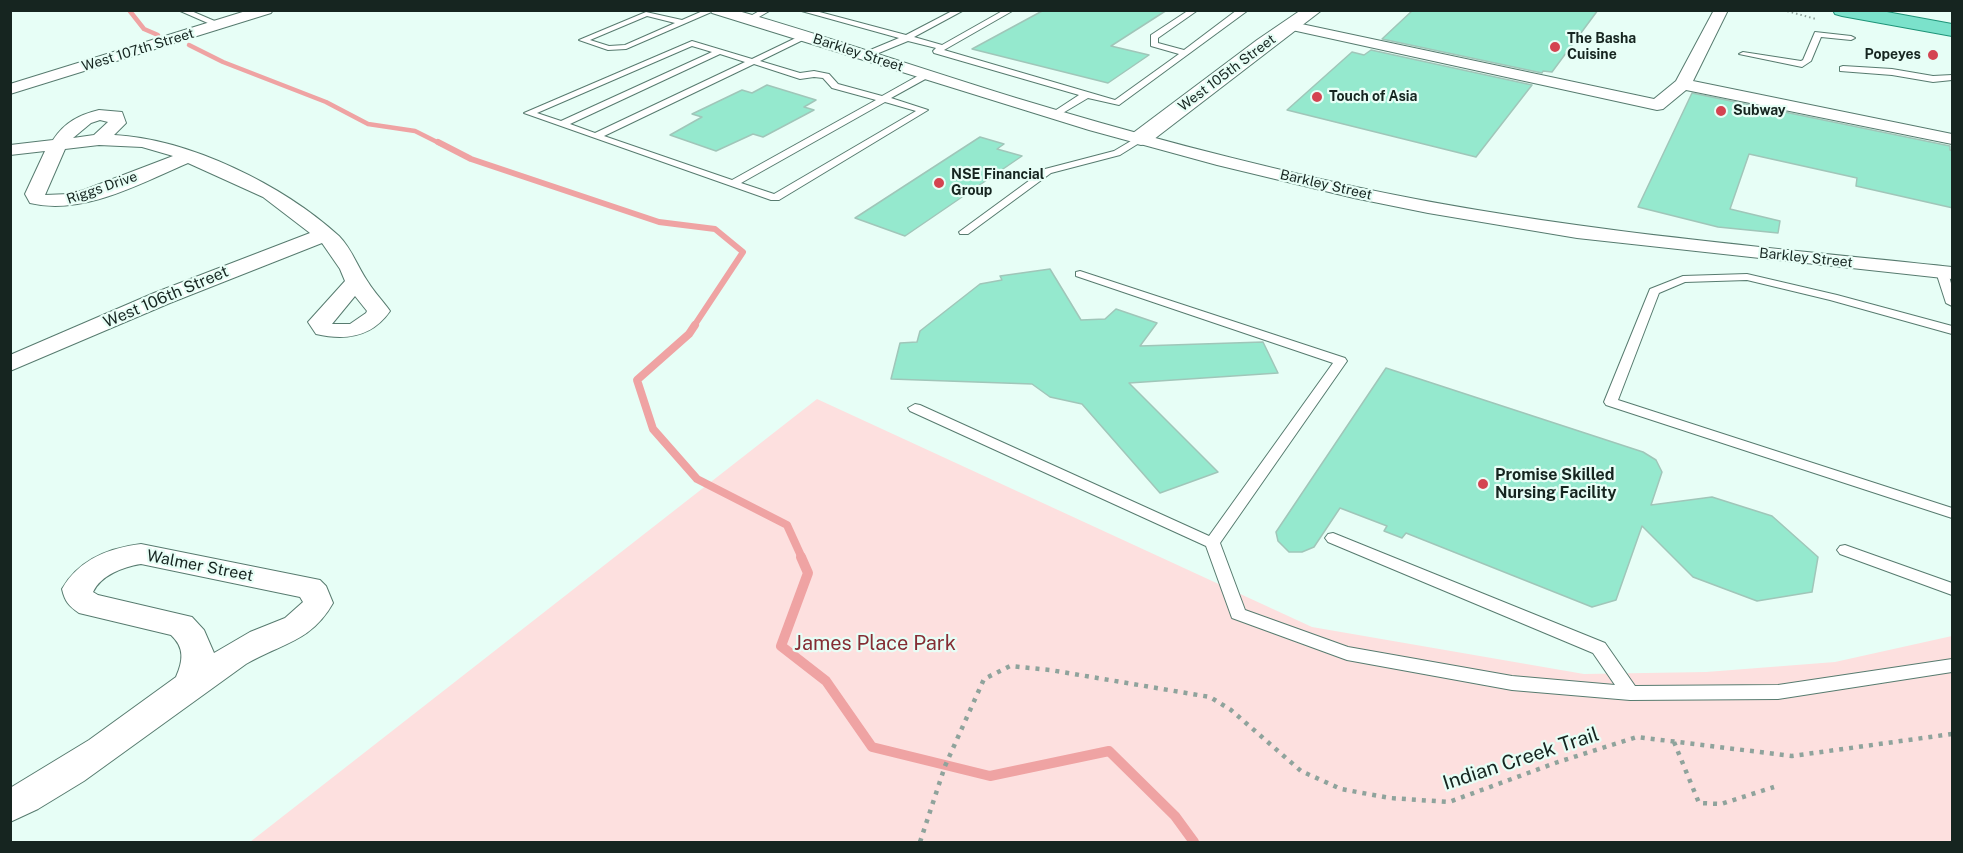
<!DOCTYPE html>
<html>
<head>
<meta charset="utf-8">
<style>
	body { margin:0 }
	#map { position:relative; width:1963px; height:853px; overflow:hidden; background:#e7fef6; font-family:"Public Sans",sans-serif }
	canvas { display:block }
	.frame { position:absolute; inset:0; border:12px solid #162520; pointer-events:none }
</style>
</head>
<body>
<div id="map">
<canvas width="1963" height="853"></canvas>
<div class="frame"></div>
</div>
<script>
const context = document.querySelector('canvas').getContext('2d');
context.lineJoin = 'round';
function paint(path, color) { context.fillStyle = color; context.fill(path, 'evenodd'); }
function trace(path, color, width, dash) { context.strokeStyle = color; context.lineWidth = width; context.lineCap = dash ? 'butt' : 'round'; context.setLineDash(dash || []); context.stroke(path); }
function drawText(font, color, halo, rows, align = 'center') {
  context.font = font + ' "Public Sans",sans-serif'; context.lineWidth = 4.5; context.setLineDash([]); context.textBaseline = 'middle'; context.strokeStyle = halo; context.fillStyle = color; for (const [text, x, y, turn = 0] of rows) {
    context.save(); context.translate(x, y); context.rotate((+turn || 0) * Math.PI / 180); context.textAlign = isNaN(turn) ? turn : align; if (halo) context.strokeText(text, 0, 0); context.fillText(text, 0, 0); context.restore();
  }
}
paint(new Path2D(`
	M817,399l495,228 272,47 122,-2 129,-10 117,-26v206h-1702z`), '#fde0df');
trace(new Path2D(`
	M129,10l15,19 14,6
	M189,45l34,17 103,40 42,22 47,7 26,13`), '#efa3a3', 4.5);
trace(new Path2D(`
	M438,142l33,17 188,63 56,7 28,23 -49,74`), '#efa3a3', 6);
trace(new Path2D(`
	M695,325l-6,9 -52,46 16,49 44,50 90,46 15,33`), '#efa3a3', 8);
trace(new Path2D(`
	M801,557l7,16 -27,73 45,35 46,66 118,29 119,-25 66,65 19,26`), '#efa3a3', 10);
const building = new Path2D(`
	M1044,10h123l-56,36 38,9 -41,28 -136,-34z
	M1413,10h185l-46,62 -9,-1 -1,2 -160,-34z
	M1371,50l161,35 -56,72 -189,-47 65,-58 12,3z
	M767,85l49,15 -12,7 10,3 -51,27 -10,-3 -37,17 -46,-16 32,-18 -10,-3 50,-24 10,3z
	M1692,93l258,53v4l3,1v57l-97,-22 1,-8 -108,-24 -19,55 50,12 -2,12 -60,-6 -80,-20z
	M980,137l24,7 -7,5 25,7 -117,80 -50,-18z
	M1050,269l31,51 24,-1 11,-10 41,14 -17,23 123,-4 15,31 -149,10 89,89 -58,21 -78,-89 -32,-7 -18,-13 -141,-5 9,-36 17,-1 3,-11 60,-47 22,-4 -2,-4z
	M1386,368l257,84 13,8 6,12 -11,33 61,-8 60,19 46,41 -6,35 -55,9 -64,-24 -51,-51 -26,74 -24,7 -186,-74 -4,5 -18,-7 3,-5 -47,-18 -26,39 -12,5h-13l-11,-11 -2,-9z`);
paint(building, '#95e9ce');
trace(building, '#a0c6b9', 1.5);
const service = new Path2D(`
	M178,10h11l35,15 -7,2z
	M705,10h11l-90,39 -18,1 -29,-10 67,-28 36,8zM647,16l28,7 -50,22 -16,1 -19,-6z
	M761,10h10l-19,11 -7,-2z
	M798,10h14l94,25 48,-25h10l-50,27 28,8 62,-35h10l-70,40 171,50 64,-46 -28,-8v-11l38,-25h9l-40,28v5l26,7 53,-40 10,1 -128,94 -31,-7 -32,19 -5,-3 2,-2 26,-17 -145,-42 -1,-2 3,-3 -28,-7 -39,16h-6v-4l36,-15z
	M1815,32l36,4 4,2 -4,2 -30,-3 -10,24 -9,6 -63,-13 4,-2 58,9 2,-1z
	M804,34l7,2 -51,25 40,12 14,-2 15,3 9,10 44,12 41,-23h6v4l-38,21 37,12 -149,90h-8l-247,-87 168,-72 60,18zM692,46l20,6 -151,69 -24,-8zM720,54l25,8 -150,71 -25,-9zM754,64l46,15 14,-2 9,1 9,10 44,12 -144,80 -128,-44zM885,102l31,9 -142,83 -33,-11z
	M1843,66l49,3 41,7 19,-1v5l-19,2 -41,-7 -52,-4v-4z
	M1141,135l5,3 -2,2 -24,15 -69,18 -83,61h-8l-1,-2 86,-63 69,-18z
	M1942,269l6,3 4,15v19l-6,-3 -10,-31z
	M1080,271l265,87 2,3 -127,182 25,67 103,37 164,29 103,9 -22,-32 -265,-111 -3,-4 3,-4 5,-1 272,110 30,43 143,-1 174,-26v13l-174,27 -148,1 -118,-10 -165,-30 -115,-42 -26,-72 -296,-135 -2,-3 7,-4 5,1 289,131 124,-173 -257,-87v-4z
	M1747,274l90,21 115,31v8l-122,-34 -83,-20 -62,2 -26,11 -41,107 334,108v10l-346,-113 -2,-3 46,-113 33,-13z
	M1845,545l107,38v12l-112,-41 -3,-4 3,-4z`);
const minor = new Path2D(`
	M249,10h24l-2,3 -261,81v-10z
	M710,10h25c94,27 187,59 281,88 112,34 225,64 340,89 196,42 396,59 596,80v12l-375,-41 -149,-25 -74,-15 -137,-33 -128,-35 -377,-117z
	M1714,10h14l-35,71 259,53v10l-266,-54 -23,19 -6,1 -365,-80 -7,-4 7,-4 362,77 22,-18z
	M99,110l23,2 4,11 -12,12c76,4 169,50 225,101 13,13 19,32 29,46 6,10 15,19 22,29 -18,26 -44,30 -74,23l-8,-12 37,-41 -5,-12 -18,-26 -152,60 -160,68v-16l144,-62 156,-60 -47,-36 -75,-34c-47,20 -105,53 -158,40l-5,-9 20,-43 -35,4v-10l43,-5c12,-18 26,-25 46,-30zM100,120l8,2 -14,13 -21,3 18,-15zM99,145l43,2 31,9 -89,34 -15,4 -24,1 20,-46zM355,296l12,15 -1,2 -16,11h-18z
	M141,544l179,36 6,6 7,17c-22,39 -51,40 -87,61l-162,117 -46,28 -28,13v-34l79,-48 87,-63c7,-16 9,-29 -5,-42l-92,-22c-10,-7 -14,-11 -17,-24 17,-30 47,-41 79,-45zM141,564l159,33 3,5 -18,16 -35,14 -36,21 -10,-23 -12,-13 -94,-22 -5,-3c8,-17 30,-25 48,-28z`);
const tertiary = new Path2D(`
	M1301,10h21l-173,133 -8,2 -8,-2 -3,-5 3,-5 124,-93z`);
const primary = new Path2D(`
	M1833,10h43l76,14v12l-110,-20 -7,-2z`);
trace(service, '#577b6f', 2);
trace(minor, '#577b6f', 2);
trace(tertiary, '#577b6f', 2);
trace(primary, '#1e9478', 2);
trace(new Path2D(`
	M1783,10l33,9`), '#8fa39c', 2, [1.5, 3]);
trace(new Path2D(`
	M1674,742l25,61 22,1 53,-17
	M920,842l25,-76 39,-87 26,-13 40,4 160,27 21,13 70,61 40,18 49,9 59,4 109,-40 79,-25 155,19 160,-22`), '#8fa39c', 4.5, [4, 6]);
paint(service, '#fff');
paint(minor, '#fff');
paint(tertiary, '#fff');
paint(primary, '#7be2cb');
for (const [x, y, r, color] of [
	[1555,47,6,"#d44451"],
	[1933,55,6,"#d44451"],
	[1317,97,6,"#d44451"],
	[1721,111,6,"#d44451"],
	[939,183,6,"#d44451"],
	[1483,484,6,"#d44451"]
]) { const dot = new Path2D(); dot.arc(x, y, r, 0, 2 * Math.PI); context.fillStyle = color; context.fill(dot); trace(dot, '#e7fef6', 2); }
drawText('bold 14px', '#162520', '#e7fef6', [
	["The Basha",1567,39],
	["Cuisine",1567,55],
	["Popeyes",1921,55,"right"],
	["Touch of Asia",1329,97],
	["Subway",1733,111],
	["NSE Financial",951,175],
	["Group",951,191]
], 'left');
drawText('14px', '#162520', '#e7fef6', [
	["West 107th Street",138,50,-17],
	["Barkley Street",858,53,18],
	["West 105th Street",1227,73,-37],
	["Barkley Street",1326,185,13],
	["Riggs Drive",102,188,-19],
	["Barkley Street",1806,258,6]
]);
drawText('16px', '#162520', '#e7fef6', [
	["West 106th Street",166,297,-23],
	["Walmer Street",200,566,11]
]);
drawText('bold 16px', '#162520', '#e7fef6', [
	["Promise Skilled",1495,475],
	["Nursing Facility",1495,493]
], 'left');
drawText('20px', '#852d34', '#e7fef6', [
	["James Place Park",875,644]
]);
drawText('20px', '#162520', '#e7fef6', [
	["Indian Creek Trail",1521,759,-18]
]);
</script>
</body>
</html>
